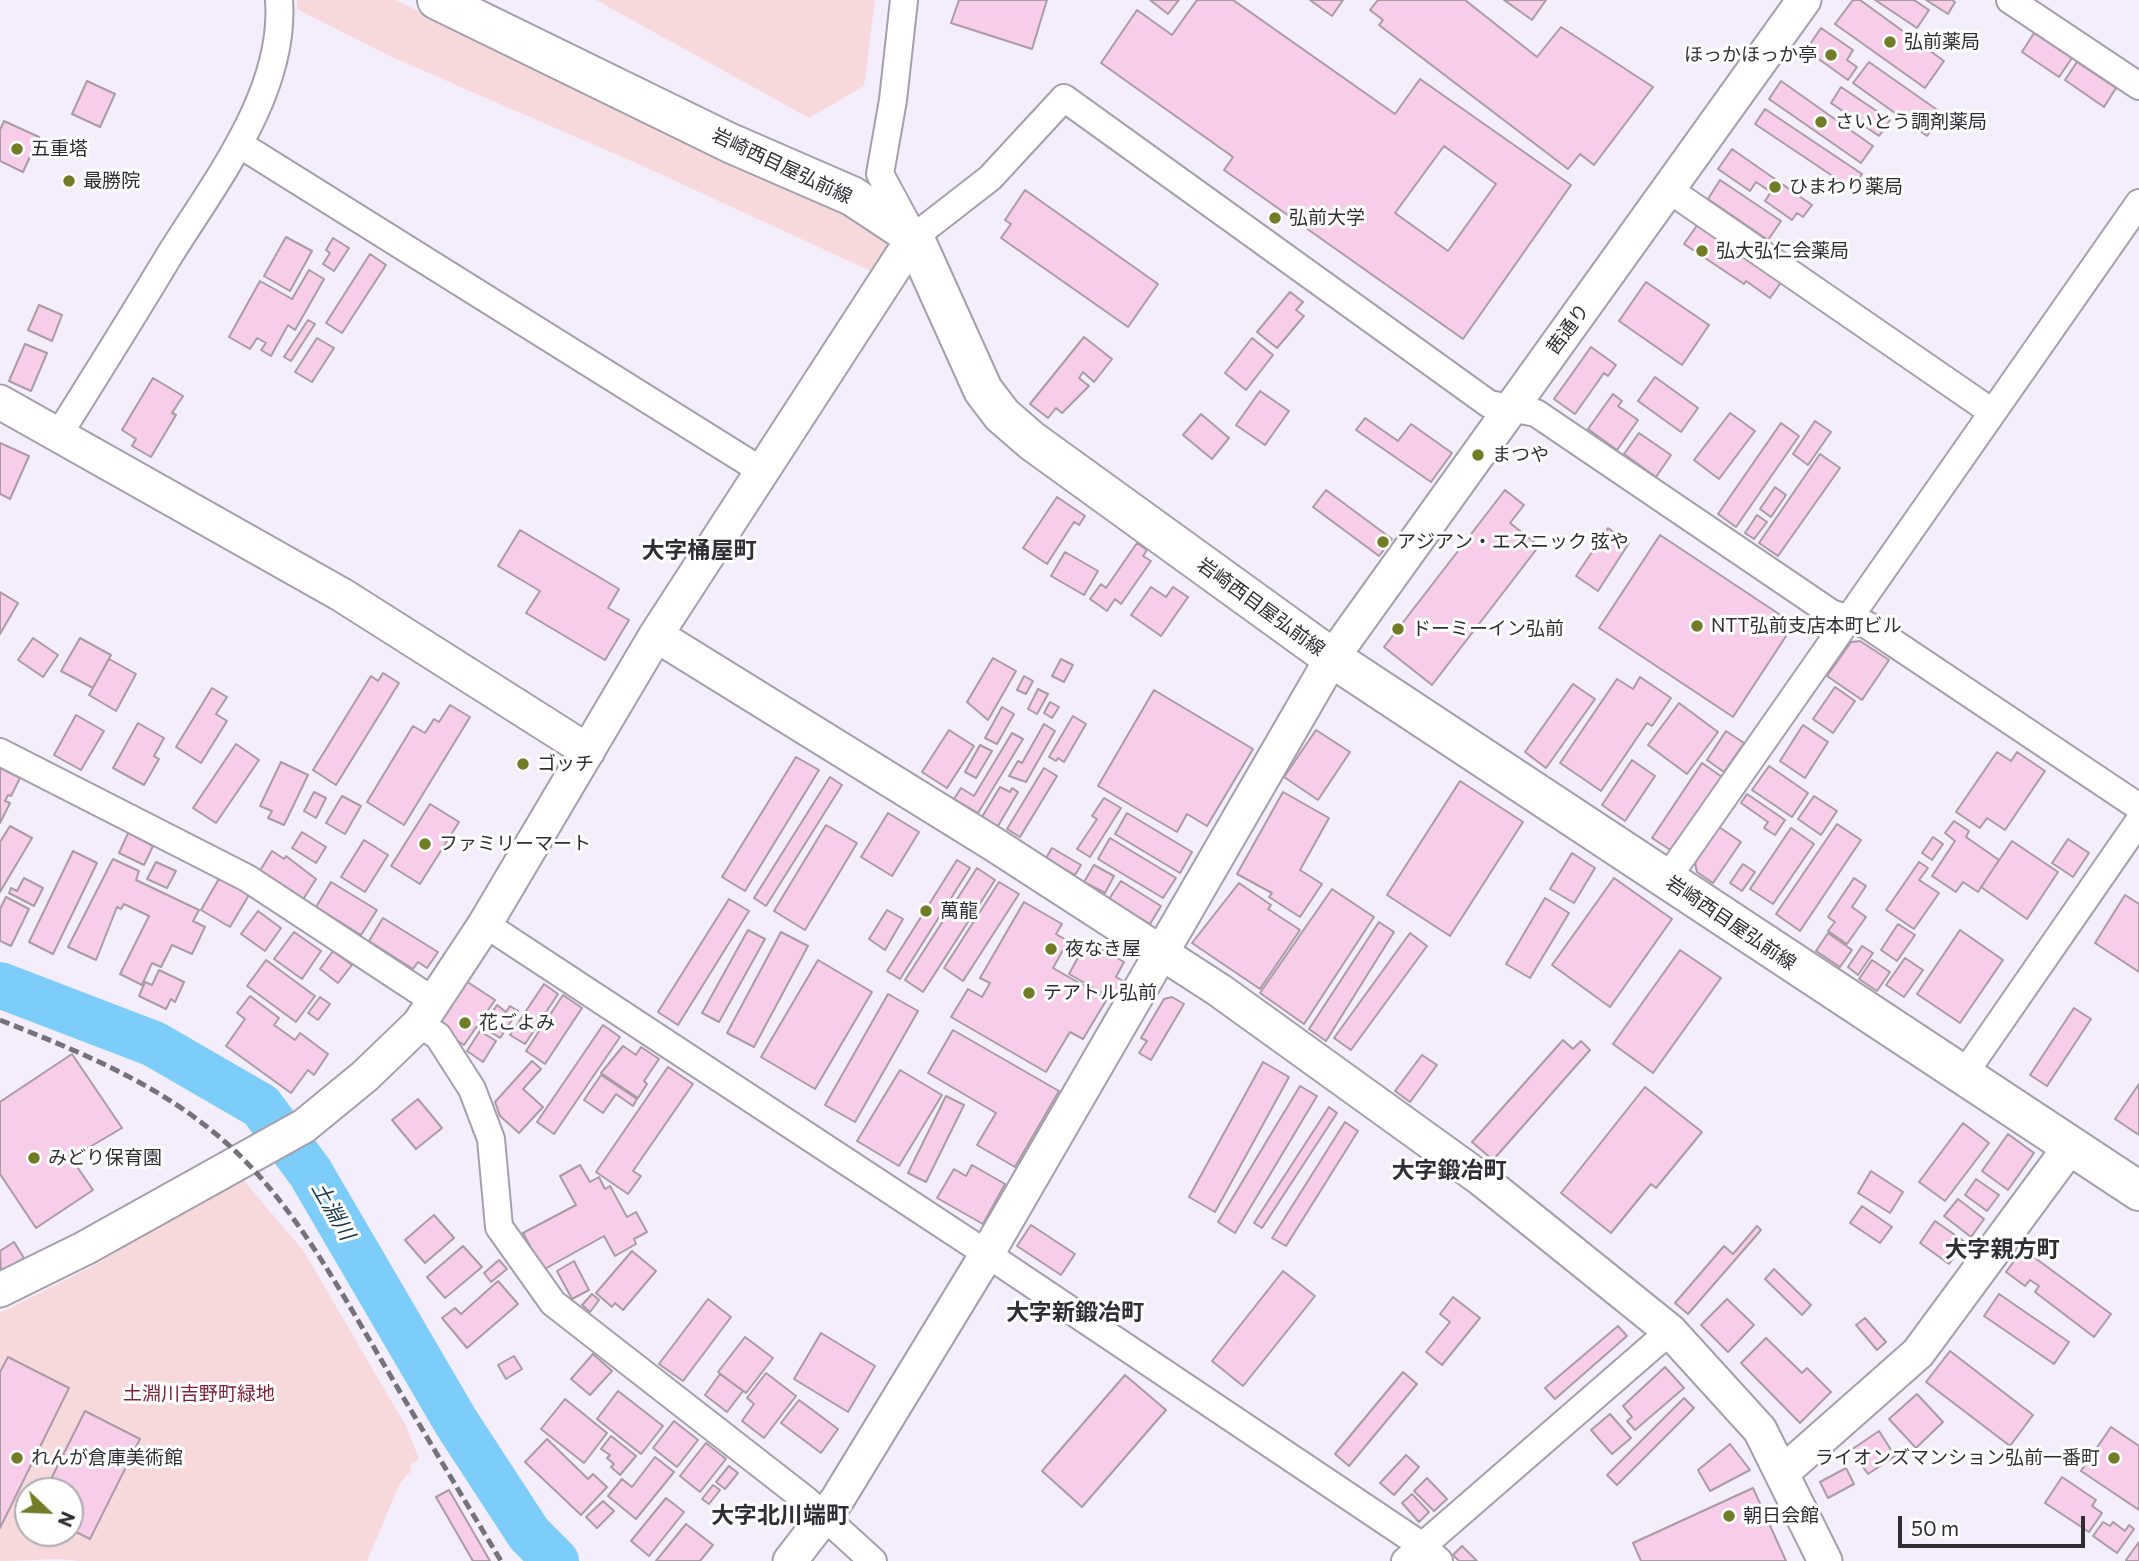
<!DOCTYPE html>
<html>
<head>
<meta charset="utf-8">
<style>
	body { margin:0 }
	#map { position:relative; width:2139px; height:1561px; overflow:hidden; background:#f3edfc; font-family:Commissioner,sans-serif }
	canvas { display:block }
	.north { position:absolute; left:14px; top:1477px; width:70px; height:70px; box-sizing:border-box; background:#fff; border:2px solid #acabae; border-radius:50%; rotate:113deg; font-size:19px; font-weight:700; line-height:28px; text-align:center; color:#302e34 }
	.north::after { content:''; display:block; margin:auto; width:24px; height:32px; background:#727c27; clip-path:polygon(50% 0,100% 100%,50% 72%,0 100%) }
	.scale { position:absolute; left:1898px; top:1516px; width:187px; height:32px; box-sizing:border-box; border:4px solid #302e34; border-top:0; padding-left:9px; font-size:21px; line-height:24px; white-space:nowrap; color:#302e34; -webkit-text-stroke:5px #fff; paint-order:stroke }
</style>
</head>
<body>
<div id="map">
<canvas width="2139" height="1561"></canvas>
<div class="north">N</div>
<div class="scale">50 m</div>
</div>
<script>
const context = document.querySelector('canvas').getContext('2d');
context.lineJoin = 'round';
function paint(path, color) { context.fillStyle = color; context.fill(path, 'evenodd'); }
function trace(path, color, width, dash) { context.strokeStyle = color; context.lineWidth = width; context.lineCap = dash ? 'butt' : 'round'; context.setLineDash(dash || []); context.stroke(path); }
function drawText(font, color, halo, rows, align = 'center') {
  context.font = font + ' Commissioner,"Noto Sans JP",sans-serif'; context.lineWidth = 6; context.setLineDash([]); context.textBaseline = 'middle'; context.strokeStyle = halo; context.fillStyle = color; for (const [text, x, y, turn = 0] of rows) {
    context.save(); context.translate(x, y); context.rotate((+turn || 0) * Math.PI / 180); context.textAlign = isNaN(turn) ? turn : align; if (halo) context.strokeText(text, 0, 0); context.fillText(text, 0, 0); context.restore();
  }
}
paint(new Path2D(`
	M297,0h98l451,212 46,29 -17,32 -230,-106 -251,-109 -97,-49z
	M596,0h279l-11,86 -55,32z
	M240,1176l63,74 103,176 13,33 -9,6 2,5 -12,13 -33,78h-289c-25,-4 -51,0 -78,0v-248l95,-48zM28,1491h42v42h-42z`), '#f7d9dc');
trace(new Path2D(`
	M0,985l154,59 107,62 49,66 146,250 73,112 27,27`), '#7ccdf9', 46);
const building = new Path2D(`
	M959,0h88l-15,49 -81,-26z
	M1150,0h29l-11,14z
	M1197,0h36l162,114 25,-35 151,106 -108,154 -239,-169 9,-13 -132,-94 36,-53 35,25zM1444,146l52,38 -48,67 -53,-38z
	M1310,0h33l-11,16z
	M1378,0h87l72,57 24,-30 92,60 -59,78 -14,-11 -12,15 -189,-144 4,-5 -13,-10z
	M1504,0h42l-14,20z
	M1853,0h7l84,61 -19,27 -90,-64z
	M1875,0h39l15,10 -12,18z
	M1926,0h26l3,2 -7,12z
	M1821,28l32,22 -6,10 10,7 -9,13 -42,-30z
	M2034,33l38,25 -13,19 -37,-25z
	M1869,62l74,52 -16,22 -74,-53z
	M2077,62l39,26 -12,19 -39,-27z
	M87,81l28,13 -15,33 -28,-13z
	M1781,81l92,65 -12,17 -92,-64z
	M1841,87l49,33 -11,16 -48,-33z
	M1765,109l97,65 -10,15 -97,-65z
	M4,121l35,16 -16,35 -23,-11v-31z
	M1732,149l80,56 -9,12 -6,-4 -5,7 -27,-19 6,-9 -15,-10 -6,9 -32,-22z
	M1720,180l61,41 -13,19 -60,-41z
	M1025,190l133,94 -30,43 -127,-89 10,-14 -6,-4z
	M1698,224l84,57 -12,17 -24,-17 -2,3 -60,-40z
	M286,237l26,14 -22,40 -26,-15z
	M333,238l16,10 -15,23 -11,-7 7,-11 -4,-3z
	M370,254l16,11 -44,68 -16,-10z
	M309,270l15,9 -29,51 -7,-5 -17,31 -10,-6 5,-7 -9,-5 -7,11 -21,-12 31,-56 32,18z
	M1646,282l63,43 -27,40 -63,-44z
	M1290,292l13,10 -7,8 8,6 -27,32 -20,-16z
	M39,305l23,10 -10,26 -24,-11z
	M308,320l7,4 -24,37 -7,-4z
	M1084,337l28,22 -18,23 -11,-10 -4,6 10,8 -27,27 -6,-5 -8,10 -18,-14z
	M317,338l17,10 -22,34 -17,-10z
	M1252,338l21,17 -27,35 -21,-17z
	M25,344l22,9 -16,38 -22,-10z
	M1591,347l25,18 -8,11 -4,-3 -29,41 -21,-15z
	M1655,377l43,31 -17,24 -43,-31z
	M153,378l30,18 -11,17 4,2 -25,42 -19,-11 4,-7 -14,-9z
	M1260,391l29,20 -24,34 -29,-20z
	M1613,394l9,7 -4,5 20,14 -21,30 -29,-21z
	M1730,413l25,18 -36,48 -25,-19z
	M1201,414l28,24 -17,21 -29,-24z
	M1365,418l33,23 13,-17 41,29 -21,29 -75,-52z
	M1815,421l16,11 -23,33 -15,-11z
	M1781,423l18,13 -63,91 -18,-13z
	M1639,433l32,22 -15,22 -32,-23z
	M0,443l29,13 -19,43 -10,-5z
	M1820,454l20,14 -62,88 -19,-13z
	M1775,487l11,8 -15,22 -11,-8z
	M1326,490l66,49 -13,17 -66,-49z
	M1505,490l19,15 -14,18 29,23 -107,139 -48,-38z
	M1057,497l28,19 -6,9 -5,-3 -27,42 -24,-16z
	M1757,515l10,7 -13,17 -9,-6z
	M1608,528l21,15 -31,48 -22,-15z
	M520,530l99,59 -11,19 21,12 -24,40 -79,-47 14,-22 -42,-25z
	M1660,535l134,89 -61,93 -134,-89z
	M1137,543l10,7 -4,6 8,5 -30,43 -6,-5 -8,12 -17,-12 11,-15 5,4z
	M1065,552l33,19 -14,24 -33,-19z
	M1151,587l15,10 7,-10 15,10 -27,39 -30,-21z
	M0,592l18,11 -18,31z
	M33,638l25,17 -15,22 -25,-17z
	M80,638l31,17 -18,33 -32,-17z
	M1860,641l29,19 -27,40 -35,-24 24,-34z
	M993,658l23,13 -28,49 -21,-18z
	M109,659l27,15 -20,37 -27,-16z
	M1061,659l12,6 -9,17 -12,-6z
	M383,673l16,10 -63,102 -23,-15 58,-94 7,5z
	M1024,676l9,5 -7,13 -9,-4z
	M1640,677l31,21 -19,28 -5,-3 -46,68 -41,-28 57,-84 16,10z
	M1573,684l22,15 -49,69 -21,-16z
	M1835,687l20,14 -22,32 -20,-14z
	M212,688l15,9 -11,17 11,7 -26,42 -25,-16z
	M1038,689l10,5 -11,20 -9,-5z
	M1154,690l99,59 -46,77 -20,-12 -10,18 -79,-46z
	M1050,702l9,5 -7,11 -8,-5z
	M1679,703l39,29 -31,42 -39,-29z
	M450,705l20,12 -66,108 -37,-23 46,-76 12,7 9,-14 5,3z
	M1002,707l12,7 -17,30 -12,-6z
	M76,715l28,16 -23,39 -27,-15z
	M1073,716l13,8 -22,38 -6,-4 -2,3 -7,-4z
	M138,723l26,15 -10,18 5,3 -15,26 -31,-17z
	M1044,724l11,7 -29,51 -17,-6 9,-15 4,2z
	M1803,725l25,17 -23,36 -25,-17z
	M949,730l25,16 -27,42 -25,-16z
	M1316,730l34,22 -32,48 -34,-23z
	M1726,731l18,12 -20,29 -17,-12z
	M1012,733l11,6 -45,74 -24,-14 7,-11 13,8z
	M236,744l23,16 -43,63 -23,-15z
	M980,745l12,6 -16,27 -11,-6z
	M1997,752l14,9 6,-9 28,19 -40,59 -18,-12 -7,10 -24,-16z
	M796,757l23,13 -74,121 -23,-14z
	M1632,760l23,16 -30,45 -23,-16z
	M281,762l27,13 -24,50 -16,-7 4,-7 -12,-5z
	M1702,763l20,14 -50,74 -20,-13z
	M1769,766l39,27 -16,24 -40,-27z
	M0,768l20,10 -9,18 -3,-1 -3,6 5,2 -10,20z
	M1044,768l13,8 -37,61 -13,-8z
	M830,777l12,8 -76,121 -12,-8z
	M1460,781l63,41 -73,114 -63,-41z
	M1000,787l10,5 2,-4 6,4 -20,34 -16,-9z
	M314,792l12,6 -10,20 -12,-7z
	M1283,792l46,26 -29,52 22,14 -22,33 -31,-20 3,-4 -35,-19z
	M1747,794l38,26 -10,15 -11,-7 4,-6 -27,-19z
	M342,796l19,10 -16,28 -19,-11z
	M1814,796l23,15 -16,24 -23,-16z
	M1104,798l17,10 -31,49 -13,-8 20,-30 -5,-3z
	M430,804l29,18 -39,62 -29,-18z
	M888,813l31,19 -27,44 -31,-19z
	M1127,813l65,39 -12,21 -65,-39z
	M1954,821l15,10 -3,6 33,23 -21,32 -15,-10 -7,10 -24,-16 23,-35 -10,-8z
	M1837,824l24,16 -61,91 -24,-17z
	M826,825l31,18 -52,87 -31,-19z
	M10,826l22,12 -32,54v-50z
	M1719,827l22,15 -28,41 -16,-11 -2,-9z
	M1791,828l23,16 -41,60 -23,-15z
	M130,829l9,4 -3,4 17,9 -9,19 -25,-12z
	M302,832l24,15 -10,16 -24,-15z
	M1933,837l10,7 -11,16 -10,-7z
	M1110,838l66,40 -13,20 -65,-39z
	M2068,839l21,14 -16,24 -21,-14z
	M364,840l24,15 -23,37 -24,-15z
	M2012,841l46,31 -31,47 -46,-32z
	M1052,848l29,17 -6,10 -29,-17z
	M73,851l24,12 -44,91 -24,-12z
	M272,851l12,8 2,-3 30,23 -14,22 -44,-27z
	M1572,853l23,15 -21,35 -24,-14z
	M113,859l26,12 -3,9 63,30 -6,11 12,6 -13,27 -20,-9 -11,22 -9,-4 -10,22 -22,-11 29,-58 -25,-12 -3,5 -4,-2 -21,53 -28,-13z
	M957,860l13,8 -70,111 -13,-8z
	M156,862l20,9 -9,17 -20,-9z
	M1919,862l9,6 -9,12 20,13 -25,36 -28,-19z
	M1743,864l12,8 -13,19 -12,-8z
	M1094,865l20,11 -9,17 -21,-11z
	M977,868l18,12 -72,112 -18,-12z
	M220,877l29,18 -19,32 -29,-17z
	M24,878l19,10 -9,18 -25,-13 2,-5 6,3z
	M1614,878l58,41 -62,88 -58,-42z
	M1854,878l12,8 -14,21 14,10 -19,27 -19,-13 7,-9 -7,-5z
	M1121,881l40,25 -11,18 -41,-25z
	M331,882l46,28 -16,25 -45,-28z
	M999,882l20,12 -56,87 -19,-13z
	M1239,883l32,22 -3,4 32,21 -40,59 -68,-46z
	M1332,889l42,28 -70,107 -44,-31z
	M2125,895l14,9v68l-44,-29z
	M6,897l23,12 -18,37 -11,-5v-32z
	M1545,898l24,15 -39,65 -24,-14z
	M729,899l20,12 -71,114 -20,-13z
	M1024,902l38,22 -6,10 12,7 -15,27 54,31 -24,40 -13,-7 -24,40 -95,-55 17,-28 14,8 8,-14 -10,-5z
	M887,910l16,9 -18,31 -16,-11z
	M258,911l23,17 -16,23 -24,-17z
	M383,918l55,34 -11,16 -9,-6 -5,7 -44,-28z
	M1379,922l15,10 -68,109 -17,-12z
	M1898,924l17,11 -18,26 -16,-11z
	M748,930l17,9 -46,83 -17,-9z
	M1960,930l43,30 -43,63 -43,-29z
	M294,932l27,19 -19,28 -28,-20z
	M781,932l27,14 -54,101 -27,-14z
	M1410,933l17,13 -76,104 -17,-12z
	M1828,933l24,17 -12,17 -24,-16z
	M1087,941l37,21 -8,15 7,4 -10,18 -44,-25z
	M1862,946l11,7 -15,22 -10,-8z
	M1680,950l41,28 -68,95 -40,-29z
	M333,951l19,14 -14,18 -18,-14z
	M1905,958l18,12 -19,27 -18,-12z
	M266,960l49,36 -19,26 -49,-36z
	M818,960l54,32 -57,97 -54,-32z
	M1872,960l18,12 -13,19 -18,-12z
	M159,970l25,12 -9,20 -4,-3 -5,10 -27,-13 6,-14 7,3z
	M466,981l29,19 -31,45 -19,-12 4,-6 -10,-6z
	M544,984l14,10 -33,50 -15,-9z
	M888,994l30,17 -63,111 -30,-17z
	M563,995l19,13 -37,56 -19,-13z
	M250,996l29,22 -5,7 21,15 5,-7 28,21 -14,21 -6,-5 -17,23 -65,-47 19,-27 -8,-6z
	M320,997l10,7 -12,16 -10,-7z
	M1172,997l12,7 -33,56 -12,-7 8,-12 -6,-3 23,-39z
	M497,1005l9,7 4,-6 8,5 -18,27 -17,-11z
	M2074,1008l17,11 -44,67 -17,-11z
	M603,1025l17,12 -66,97 -17,-12z
	M953,1030l106,61 -44,76 -38,-22 19,-32 -68,-40z
	M480,1031l16,10 -13,21 -16,-11z
	M1563,1040l10,9 8,-8 9,9 -97,110 -21,-18z
	M623,1046l13,9 5,-8 18,12 -15,22 3,3 -9,14 -37,-25z
	M72,1054l50,74 -51,30 22,32 -57,38 -36,-54v-72z
	M1422,1055l15,10 -27,37 -15,-11z
	M532,1061l9,8 -18,20 20,18 -24,26 -19,-17 -5,-14z
	M1263,1062l26,15 -74,135 -26,-15z
	M668,1067l25,17 -60,87 8,5 -13,18 -32,-22z
	M900,1070l42,25 -43,71 -42,-25z
	M601,1075l36,24 -4,7 -17,-12 -13,19 -19,-13z
	M2139,1084v51l-24,-16z
	M1300,1086l17,10 -82,137 -17,-11z
	M1645,1087l57,45 -46,56 -5,-4 -40,49 -50,-40z
	M946,1096l18,9 -38,77 -18,-9z
	M418,1099l24,29 -26,21 -24,-29z
	M1329,1107l8,6 -75,115 -8,-5z
	M1345,1122l13,9 -72,115 -14,-8z
	M1963,1123l26,20 -44,58 -26,-19z
	M2008,1134l26,19 -26,37 -26,-19z
	M580,1165l10,17 9,-5 6,12 5,-3 17,31 9,-5 11,20 -13,7 2,5 -21,12 -11,-20 -61,34 -20,-37 53,-28 -16,-29z
	M972,1165l33,19 -22,40 -46,-26 17,-29 12,7z
	M1871,1171l32,21 -13,21 -32,-20z
	M1976,1179l23,16 -12,16 -22,-16z
	M1958,1199l26,20 -13,18 -27,-21z
	M1862,1206l30,21 -12,16 -30,-20z
	M434,1215l20,23 -29,25 -20,-23z
	M1935,1221l30,21 -16,22 -29,-21z
	M1031,1225l44,29 -14,21 -44,-29z
	M1757,1226l4,4 -73,84 -13,-11 49,-57 9,8z
	M14,1242l10,16 -23,15 -1,-22z
	M463,1246l19,21 -37,31 -18,-21z
	M2023,1249l88,65 -17,23 -59,-45 4,-6 -9,-6 -5,6 -19,-14z
	M632,1251l24,20 -33,39 -8,-7 -3,4 -16,-14z
	M499,1260l8,9 -16,13 -7,-9z
	M574,1261l15,29 -17,9 -15,-28z
	M1774,1269l37,36 -9,10 -37,-36z
	M1283,1271l32,25 -72,90 -31,-25z
	M498,1281l20,23 -51,44 -25,-30 13,-10 6,6z
	M592,1294l7,6 -9,12 -8,-7z
	M1999,1294l70,48 -15,22 -70,-48z
	M1453,1297l27,21 -38,47 -16,-13 24,-30 -10,-8z
	M708,1299l23,18 -48,64 -24,-17z
	M1727,1299l27,26 -26,27 -27,-27z
	M1865,1318l21,24 -9,8 -21,-25z
	M1618,1326l9,10 -72,63 -10,-11z
	M821,1333l54,33 -27,46 -54,-33z
	M745,1337l28,21 -27,35 -28,-21z
	M1766,1338l36,35 5,-5 24,24 -31,31 -59,-60z
	M1950,1351l83,64 -23,31 -84,-64z
	M593,1354l19,17 -22,24 -19,-16z
	M514,1356l8,13 -16,10 -8,-14z
	M8,1357l61,31 -69,140v-156z
	M1665,1367l19,21 -49,42 -8,-9 5,-4 -9,-11z
	M1403,1372l14,12 -68,82 -14,-12z
	M766,1373l30,23 -32,42 -22,-17 12,-17 -7,-6z
	M720,1374l23,17 -16,21 -22,-17z
	M1125,1375l41,35 -84,97 -40,-36z
	M618,1391l45,35 -22,28 -44,-35z
	M1917,1394l26,28 -27,26 -27,-29z
	M1684,1398l10,10 -77,77 -10,-10z
	M565,1399l42,34 -23,30 -43,-34z
	M799,1400l39,29 -17,24 -40,-30z
	M85,1411l55,28 -50,100 -20,-10v-38h-25z
	M1610,1414l21,24 -19,16 -21,-24z
	M674,1421l24,19 -21,27 -24,-19z
	M2111,1427l28,19v64l-58,-39z
	M1879,1431l16,25 -27,18 -17,-24z
	M611,1436l25,20 -16,19 -9,-8 3,-3 -7,-6 3,-3 -9,-6z
	M547,1439l41,40 5,-5 14,13 -26,28 -56,-53z
	M706,1443l20,16 -26,33 -20,-16z
	M1730,1444l20,26 -40,21 -12,-21z
	M1406,1455l13,12 -25,28 -14,-12z
	M655,1457l19,15 -38,47 -28,-23 14,-17 10,8z
	M729,1466l9,7 -13,16 -9,-7z
	M1846,1468l8,16 -26,14 -8,-16z
	M2062,1477l34,23 -4,6 10,7 -13,19 -44,-29z
	M1427,1478l20,21 -13,12 -20,-20z
	M713,1485l7,5 -11,14 -7,-5z
	M1753,1488l33,73h-145l-8,-18z
	M449,1490l41,71h-17l-37,-64z
	M1412,1494l17,18 -10,10 -17,-19z
	M666,1498l18,14 -35,44 -18,-15z
	M603,1501l11,10 -17,17 -11,-11z
	M2103,1522l7,4 3,-4 12,9 4,-6 5,4 -17,24 -24,-17z
	M686,1524l27,21 -13,16h-44z
	M2139,1542v19h-12l-1,-1z
	M1462,1546l15,15h-18l-6,-6z`);
paint(building, '#f7cdea');
trace(building, '#aa9ca5', 2);
const minor = new Path2D(`
	M904,0l-11,100 -13,74 34,63 76,-59 74,-80 425,306 47,9 295,200 36,12 272,182
	M2010,0l129,86
	M239,144l523,327
	M1668,189l324,223
	M59,434c37,-59 74,-118 110,-178 46,-74 117,-164 110,-256
	M0,752l247,126 187,123
	M1666,880l473,-677
	M485,924l502,330 434,291 18,16
	M419,1024l19,12 34,53 19,50 8,88 54,76 253,197 67,61
	M1962,1077l177,-256
	M1405,1561l265,-230`);
const tertiary = new Path2D(`
	M0,402l342,193 246,156
	M656,635l339,210 224,145 261,188 190,153 90,99 65,131
	M0,1290l85,-42 219,-122 61,-50 54,-52 66,-100 171,-289 258,-398
	M1782,1473l136,-120 152,-206
	M790,1561l47,-61 150,-246 345,-596 472,-658`);
const primary = new Path2D(`
	M437,0l293,143 122,53 62,41 69,153 19,25 30,26 300,217 807,533`);
trace(minor, '#a49fac', 30);
trace(tertiary, '#a49fac', 37);
trace(primary, '#a49fac', 42);
trace(minor, '#fff', 26);
trace(tertiary, '#fff', 33);
trace(primary, '#fff', 38);
trace(new Path2D(`
	M0,1020c75,30 148,59 211,110 72,57 119,143 165,221 41,70 83,140 125,210`), '#76727c', 5, [10, 5]);
for (const [x, y, r, color] of [
	[1890,42,7,"#727c27"],
	[1831,55,7,"#727c27"],
	[1821,122,7,"#727c27"],
	[17,149,7,"#727c27"],
	[69,181,7,"#727c27"],
	[1775,187,7,"#727c27"],
	[1275,218,7,"#727c27"],
	[1702,251,7,"#727c27"],
	[1478,455,7,"#727c27"],
	[1383,542,7,"#727c27"],
	[1697,626,7,"#727c27"],
	[1398,629,7,"#727c27"],
	[523,764,7,"#727c27"],
	[425,844,7,"#727c27"],
	[926,911,7,"#727c27"],
	[1051,949,7,"#727c27"],
	[1029,993,7,"#727c27"],
	[465,1023,7,"#727c27"],
	[34,1158,7,"#727c27"],
	[17,1458,7,"#727c27"],
	[2114,1458,7,"#727c27"],
	[1729,1516,7,"#727c27"]
]) { const dot = new Path2D(); dot.arc(x, y, r, 0, 2 * Math.PI); context.fillStyle = color; context.fill(dot); trace(dot, '#fff', 2.5); }
drawText('19px', '#302e34', '#fff', [
	["弘前薬局",1904,42],
	["ほっかほっか亭",1817,55,"right"],
	["さいとう調剤薬局",1835,122],
	["五重塔",31,149],
	["最勝院",83,181],
	["ひまわり薬局",1789,187],
	["弘前大学",1289,218],
	["弘大弘仁会薬局",1716,251],
	["まつや",1492,455],
	["アジアン・エスニック 弦や",1397,542],
	["NTT弘前支店本町ビル",1711,626],
	["ドーミーイン弘前",1412,629],
	["ゴッチ",537,764],
	["ファミリーマート",439,844],
	["萬龍",940,911],
	["夜なき屋",1065,949],
	["テアトル弘前",1043,993],
	["花ごよみ",479,1023],
	["みどり保育園",48,1158],
	["れんが倉庫美術館",31,1458],
	["ライオンズマンション弘前一番町",2100,1458,"right"],
	["朝日会館",1743,1516]
], 'left');
drawText('19px', '#302e34', '#fff', [
	["岩崎西目屋弘前線",782,166,25],
	["茜通り",1568,329,-54],
	["岩崎西目屋弘前線",1261,607,36],
	["岩崎西目屋弘前線",1731,923,34]
]);
drawText('19px', '#812137', '#fff', [
	["土淵川吉野町緑地",199,1394]
]);
drawText('italic 21px', '#15394b', '#fff', [
	["土淵川",333,1211,60]
]);
drawText('bold 23px', '#302e34', '#fff', [
	["大字桶屋町",699,550],
	["大字鍛冶町",1449,1170],
	["大字親方町",2002,1249],
	["大字新鍛冶町",1075,1312],
	["大字北川端町",780,1515]
]);
</script>
</body>
</html>
